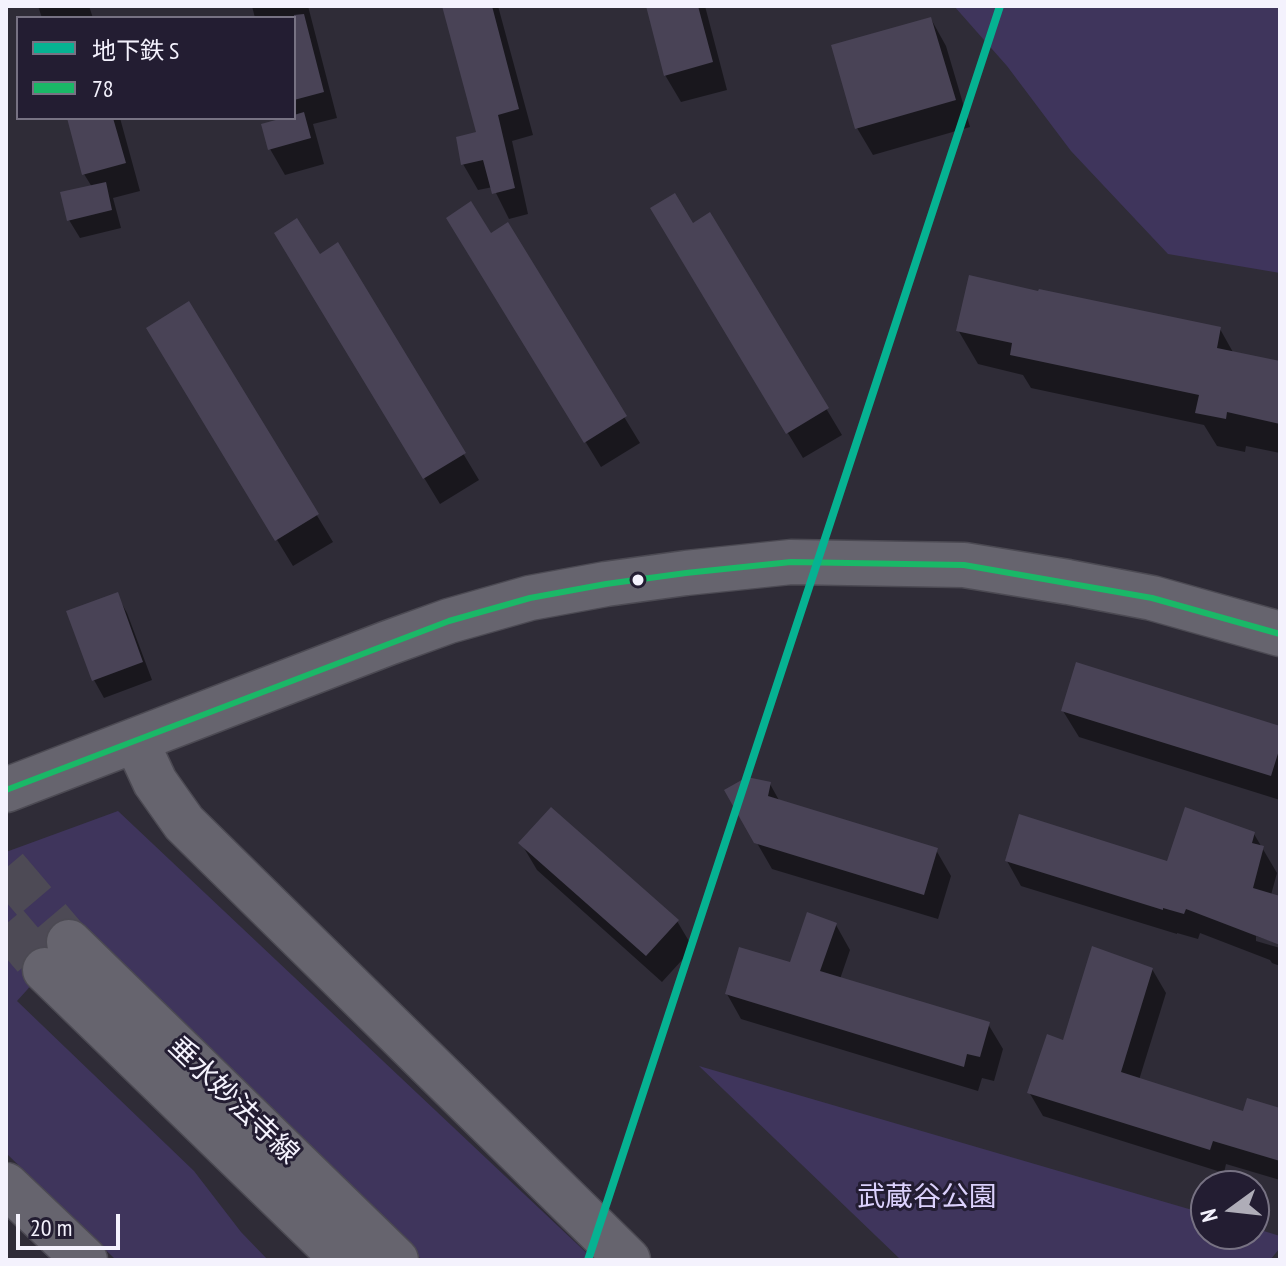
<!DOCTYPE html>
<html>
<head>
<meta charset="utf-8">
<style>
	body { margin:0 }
	#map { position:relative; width:1286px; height:1266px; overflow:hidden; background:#2f2c37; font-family:"PT Sans Narrow","Noto Sans JP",sans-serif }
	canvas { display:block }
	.frame { position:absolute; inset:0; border:8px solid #f4f2fd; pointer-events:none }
	.legend { position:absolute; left:16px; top:16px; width:280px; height:104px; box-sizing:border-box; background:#231d32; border:2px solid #777283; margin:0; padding:10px 14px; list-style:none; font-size:24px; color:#f4f2fd }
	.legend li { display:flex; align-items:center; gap:16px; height:40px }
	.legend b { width:40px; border:2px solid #777283 }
	.north { position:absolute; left:1190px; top:1170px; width:80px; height:80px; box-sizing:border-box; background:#231d32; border:2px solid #777283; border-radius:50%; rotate:255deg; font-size:22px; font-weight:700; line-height:32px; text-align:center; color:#f4f2fd }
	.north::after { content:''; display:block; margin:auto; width:28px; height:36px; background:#afadb8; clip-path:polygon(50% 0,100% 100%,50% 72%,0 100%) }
	.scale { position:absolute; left:16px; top:1214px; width:104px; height:36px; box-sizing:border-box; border:4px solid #f4f2fd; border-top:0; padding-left:10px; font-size:24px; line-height:28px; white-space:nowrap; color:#f4f2fd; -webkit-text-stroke:6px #231d32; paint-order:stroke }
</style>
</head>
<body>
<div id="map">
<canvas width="1286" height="1266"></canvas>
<div class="frame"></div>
<ul class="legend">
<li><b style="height:10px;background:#06b292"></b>地下鉄 S</li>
<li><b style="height:10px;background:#1ab867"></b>78</li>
</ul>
<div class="north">N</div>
<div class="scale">20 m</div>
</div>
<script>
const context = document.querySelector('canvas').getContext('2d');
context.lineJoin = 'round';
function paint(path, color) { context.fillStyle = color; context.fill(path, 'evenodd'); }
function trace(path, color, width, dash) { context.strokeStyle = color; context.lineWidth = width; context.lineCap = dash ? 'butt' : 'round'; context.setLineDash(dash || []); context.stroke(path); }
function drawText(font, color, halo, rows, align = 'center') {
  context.font = font + ' "PT Sans Narrow","Noto Sans JP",sans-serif'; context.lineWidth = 6; context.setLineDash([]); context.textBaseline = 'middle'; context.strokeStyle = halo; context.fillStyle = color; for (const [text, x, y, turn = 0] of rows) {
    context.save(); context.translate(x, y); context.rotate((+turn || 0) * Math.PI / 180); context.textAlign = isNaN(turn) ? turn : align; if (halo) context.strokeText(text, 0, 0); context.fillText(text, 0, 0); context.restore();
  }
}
paint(new Path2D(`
	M954,6h326v267l-112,-19 -97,-103 -64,-85z
	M118,811l476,449h-171l-378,-290 -28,31 177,170 47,61 27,28h-152l-110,-107v-301z
	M699,1066l507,148v20h48v-6l26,8v12l-10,12h-369z`), '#3f355c');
paint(new Path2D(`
	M38,6h51l4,12h-51z
	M252,6h56l29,112 -24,6 11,40 -39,11 -15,-26 -7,-23 18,-5 -1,-3h14v-100h-39z
	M444,6h54l35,129 -21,6 16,73 -19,5 -16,-32 -15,3 -15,-26 15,-30z
	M648,6h57l22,84 -46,12 -16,-27z
	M931,19l15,27 24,81 -97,28 -16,-27 -23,-81z
	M69,118h51l20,73 -27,7 8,30 -41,10 -11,-18 23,-33 -8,-13z
	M710,215l132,220 -39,23 -136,-224 25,-9z
	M507,225l133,218 -39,24 -137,-223 26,-9z
	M338,245l141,235 -39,24 -149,-245 28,-2z
	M189,304l144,238 -40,24 -129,-211z
	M1220,329l14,25 46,9v90l-34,-7 -1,6 -28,-6 -13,-21 -173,-37 -8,-13 -45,-11 -20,-34z
	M117,595l10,18 25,67 -48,18 -10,-18z
	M1063,711l217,16v73l-201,-63z
	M770,784l10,18 156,48 15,26 -13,43 -166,-50 -45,-78z
	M1254,834l23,39 -6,22 9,3v46l-24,-8v5l24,7v18l-8,-3 -2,-3 -70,-27 -2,6 -21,-6v1l-156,-48 -14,-25 161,2z
	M521,843l156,78 16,27 -31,34 -125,-112z
	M836,925l14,25 -10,29 148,45 15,25 -9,32 -12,-3 -4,13 -237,-72 -14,-25 64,-30z
	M1152,969l14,24 -27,87 105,33 36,-3v70l-54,-16 -2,9 -181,-57 -14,-24 35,-50z`), '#0007');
paint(new Path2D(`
	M442,6h50l27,103 -21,6 17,73 -23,6 -9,-34 -22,5 -5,-28 20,-5z
	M646,6h52l15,56 -49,14z
	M304,14l20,78 -30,8v-85z
	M931,17l25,83 -101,29 -24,-84z
	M304,112l7,26 -43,12 -7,-26 22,-6h11v-3z
	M67,118h46l13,45 -44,12z
	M106,182l6,28 -45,11 -7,-29z
	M675,193l18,30 17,-11 119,196 -43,26 -136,-226z
	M471,201l20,32 17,-11 119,194 -43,27 -138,-225z
	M297,218l23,36 18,-12 128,211 -43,26 -149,-246z
	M969,275l69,16 1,-2 182,38 -4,21 63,13v63l-53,-12 -1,7 -31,-6 4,-18 -189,-40 2,-12 -56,-12z
	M189,301l130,213 -44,27 -129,-213z
	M118,592l25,70 -51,19 -26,-70z
	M1076,662l204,64v21l-9,29 -210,-65z
	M747,777l24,5 -3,14 170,52 -14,47 -170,-52 -30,-53z
	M551,807l128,113 -33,36 -128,-113z
	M1185,807l70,25 -3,11 12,3 -11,42 27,8v49l-94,-36 -2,5 -21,-6v2l-158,-49 14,-47 148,47z
	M807,912l30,11 -17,48 170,51 -10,35 -13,-3 -3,13 -239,-73 14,-47 51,15z
	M1092,946l61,22 -32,104 122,39 4,-13 33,10v53l-67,-20 -3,9 -183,-57 20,-59 16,6z`), '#494356');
trace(new Path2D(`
	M6,868l63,74
	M6,924l39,46`), '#4d4a55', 44, [44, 22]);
const tertiary = new Path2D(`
	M136,741l19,41 29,41 444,437
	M6,790l382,-147 61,-22 81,-23 76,-14 80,-11 105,-11 173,3 104,17 84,16 128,36
	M69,942l327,318
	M45,970l299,290
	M6,1185l79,75`);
trace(tertiary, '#4c4a53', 47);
trace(tertiary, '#66646e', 44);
trace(new Path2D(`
	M6,790l443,-169 81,-23 76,-14 80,-11 105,-11 173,3 188,33 128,36`), '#1ab867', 6);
trace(new Path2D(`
	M588,1260l412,-1254`), '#06b292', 8);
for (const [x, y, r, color] of [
	[638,580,7,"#f4f2fd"]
]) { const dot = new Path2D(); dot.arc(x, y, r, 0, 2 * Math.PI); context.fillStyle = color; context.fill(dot); trace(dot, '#231d32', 3); }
drawText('28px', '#f4f2fd', '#231d32', [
	["垂水妙法寺線",233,1101,44]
]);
drawText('28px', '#dbd1fc', '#231d32', [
	["武蔵谷公園",927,1198]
]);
</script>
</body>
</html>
